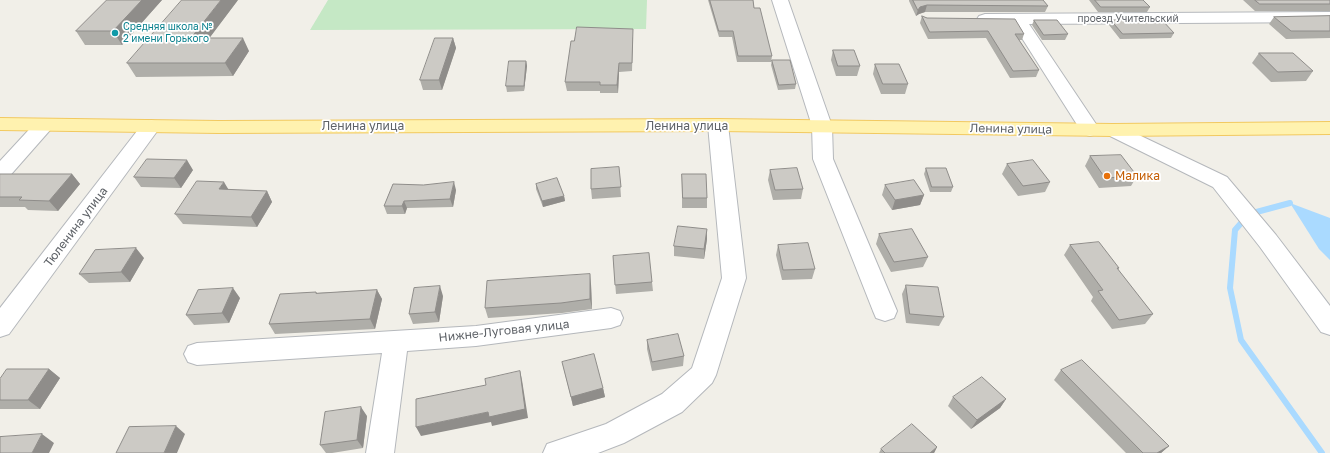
<!DOCTYPE html>
<html>
<head>
<meta charset="utf-8">
<style>
	body { margin:0 }
	canvas { display:block; background:#f1efe8 }
</style>
</head>
<body>
<canvas width="1330" height="453"></canvas>
<script>
const context = document.querySelector('canvas').getContext('2d');
context.lineJoin = 'round';
function paint(path, color) { context.fillStyle = color; context.fill(path, 'evenodd'); }
function trace(path, color, width, dash) { context.strokeStyle = color; context.lineWidth = width; context.lineCap = dash ? 'butt' : 'round'; context.setLineDash(dash || []); context.stroke(path); }
function drawText(font, color, halo, rows, align = 'center') {
  context.font = font + ' "Golos Text",sans-serif'; context.lineWidth = 3.5; context.setLineDash([]); context.textBaseline = 'middle'; context.strokeStyle = halo; context.fillStyle = color; for (const [text, x, y, turn = 0] of rows) {
    context.save(); context.translate(x, y); context.rotate((+turn || 0) * Math.PI / 180); context.textAlign = isNaN(turn) ? turn : align; if (halo) context.strokeText(text, 0, 0); context.fillText(text, 0, 0); context.restore();
  }
}
paint(new Path2D(`
	M328,0h319l-1,29 -336,1z`), '#c5e8c5');
paint(new Path2D(`
	M1290,203l40,15v42l-11,-11z`), '#aadaff');
trace(new Path2D(`
	M1290,203l-41,11 -14,16 -5,58 11,52 81,113`), '#aadaff', 6);
const minor = new Path2D(`
	M772,0h16l44,126 1,33 64,152 -3,7 -9,3 -9,-3 -3,-7 -60,-152 -1,-33z
	M1330,12v10l-301,2 71,106 -3,4 -7,2 -7,-2 -70,-110h-28l-6,-2 -2,-3 2,-3 6,-2z
	M44,119l7,2 3,4 -3,4 -44,50 -7,2v-20l37,-40z
	M718,119l7,2 3,4 18,153 -30,97 -4,8 -30,29 -58,31 -26,10h-55l4,-9 59,-20 56,-30 30,-26 30,-90 -14,-153 3,-4z
	M151,120l7,2 3,4 -3,4 -149,204 -9,3v-29l144,-186z
	M1113,124l7,2 107,51 49,58 54,71v29l-9,-3 -61,-85 -47,-60 -107,-53 -3,-4 3,-4z
	M611,308l9,3 3,7 -3,7 -9,3 -135,18 -69,5 -13,102h-28l16,-100 -185,12 -9,-3 -4,-8 4,-8 9,-3 279,-17z`);
const major = new Path2D(`
	M0,118l219,3 499,-2 395,5 217,-2v12l-217,2 -395,-5 -499,2 -219,-3z`);
trace(minor, '#b5b8bc', 2);
trace(major, '#f2c960', 2);
paint(minor, '#fff');
paint(major, '#fff2af');
paint(new Path2D(`
	M107,0h55l-40,45h-37l-9,-14z
	M238,0l-29,38 40,13 -16,25 -97,1 -9,-14z
	M708,0h45l1,8 18,48 -1,6h-34l-5,-25h-13z
	M909,0h134l5,6 -3,6h-120l-6,2 -3,2 -7,-15z
	M1089,0h54l7,7 -3,5h-49z
	M1243,0h87v11h-75z
	M922,16l5,2 97,16 -2,6h-3l20,30 -3,7 -26,1 -24,-40 -58,1 -8,-16z
	M1330,16v22l-44,1 -17,-15 5,-7z
	M1034,20l34,14 -3,6h-23l-10,-15z
	M1111,20l63,13 -3,5 -51,1 -11,-14z
	M633,37l-1,34 -13,1 -1,21h-18v-2h-33l-2,-9z
	M453,38l3,10 -14,42h-19l-3,-10z
	M833,50l27,16 -3,10h-21l-5,-16z
	M1259,53l54,18 -7,10 -35,1 -19,-19z
	M772,60l24,24 -1,5 -17,1 -7,-25z
	M526,61l1,5 -3,25 -17,1 -1,-6z
	M875,64l33,20 -3,10h-24l-8,-20z
	M1090,156l47,20 -6,10 -32,2 -14,-22z
	M1007,164l43,18 -5,10 -27,4 -16,-22z
	M619,167l2,30 -29,2 -1,-10z
	M926,168l27,19 -2,5h-21l-6,-18z
	M193,170l-12,18 -40,-1 -7,-10z
	M770,170l33,19 -2,10 -28,1 -5,-20z
	M0,174h72l8,10 -22,27 -30,-1 -3,-3h-25z
	M682,174l25,24v10h-25z
	M393,184l63,6 -3,17 -46,1 -2,6h-18l-3,-8z
	M536,184l28,12 1,5 -22,6 -7,-18z
	M885,185l39,10 -4,10 -28,5 -10,-15z
	M229,190l38,1 5,11 -15,25 -74,-3 -8,-10z
	M707,229v10l-3,20 -30,-3v-10z
	M879,234l49,23 -5,10 -32,5 -15,-28z
	M778,245l37,24 -3,10 -30,1 -6,-25z
	M1070,245l49,23 -1,2 35,44 -8,10 -33,5 -21,-28 2,-4 -29,-42z
	M613,256l39,26 1,9 -37,3z
	M144,258l-14,24 -41,1 -10,-9z
	M591,284l1,25 -30,4 -74,5 -3,-10z
	M906,285l38,32 -5,9 -33,-3 -4,-29z
	M377,290l5,9 -7,30 -100,5 -6,-10 47,-32 1,1z
	M443,296l-4,26 -26,2 -4,-10z
	M240,298l-11,25 -35,2 -8,-10z
	M647,340l37,16 -1,10 -31,5 -5,-22z
	M562,362l41,26 2,9 -32,9z
	M49,369l11,9 -20,31h-40v-30z
	M1061,370l108,76 -8,7h-35l-72,-73z
	M953,397l53,2 -6,9 -29,21 -23,-23z
	M367,416l-4,32 -31,5h-6l-6,-8z
	M937,447l-3,6h-55l2,-4z`), '#afaea9');
paint(new Path2D(`
	M142,0h20l-40,45 -9,-14z
	M221,0h17l-39,52 -8,-14z
	M927,5l-2,7 -6,2 -3,2 2,-6 2,-3z
	M243,38l6,13 -16,25 -8,-13z
	M453,38l3,10 -14,42 -3,-10z
	M526,61l1,5 -3,25v-5z
	M619,63v9l-1,21 -1,-8z
	M187,160l6,10 -12,18 -7,-10z
	M72,174l8,10 -22,27 -9,-10z
	M224,182l6,10 -11,-3z
	M454,182l2,8 -3,17 -3,-8z
	M267,191l5,11 -15,25 -6,-10z
	M924,195l-4,10 -28,5 3,-10z
	M564,196l1,5 -22,6 -1,-6z
	M404,201l3,7 -2,6 -3,-8z
	M707,229v10l-3,20v-10z
	M136,248l8,10 -14,24 -9,-10z
	M590,274l1,10 1,25 -2,-10z
	M440,286l3,10 -4,26 -4,-10z
	M233,288l7,10 -11,25 -7,-10z
	M377,290l5,9 -7,30 -5,-10z
	M49,369l11,9 -20,31 -12,-9z
	M520,371l2,9 6,38 -36,8 -1,-4 -70,14 -5,-9 72,-15z
	M603,388l2,9 -32,9 -2,-9z
	M1006,399l-6,9 -29,21 6,-9z
	M361,407l6,9 -4,32 -6,-8z
	M176,426l9,8 -8,19h-13z
	M42,434l12,9 -5,10h-17z
	M1169,446l-8,7h-4z
	M937,447l-3,6h-4z`), '#8f8d8a');
const building = new Path2D(`
	M107,0h35l-29,31h-37z
	M182,0h39l-30,38h52l-18,25h-98z
	M710,0h43l1,8h6l12,48h-34l-5,-25h-14z
	M913,0h130l5,6 -121,-1 -7,2 -2,3z
	M1095,0h48l7,7h-49z
	M1255,0h75v4h-70z
	M922,16l5,2 88,1 9,15h-9l24,36 -26,1 -25,-40 -58,1z
	M1330,16v15h-39l-17,-14z
	M1034,20h23l11,14 -24,1z
	M1111,20h51l12,13 -51,1z
	M577,27l56,2 -1,34h-13l-2,22h-17v-3h-35l6,-41h3z
	M435,38h18l-14,42h-19z
	M833,50h21l6,16h-22z
	M1259,53h34l20,18 -35,1z
	M772,60h18l6,24 -17,1z
	M509,61h17l-2,25h-18z
	M875,64h24l9,20h-25z
	M1121,155l16,21 -32,2 -15,-22z
	M147,159l40,1 -13,18 -40,-1z
	M1033,160l17,22 -27,4 -16,-22z
	M619,167l2,20 -30,2v-20z
	M797,168l6,21 -28,1 -5,-20z
	M926,168h20l7,19h-21z
	M0,174h72l-23,27 -30,-1 3,-3h-22z
	M682,174h24l1,24h-24z
	M557,178l7,18 -22,5 -6,-17z
	M914,180l10,15 -29,5 -10,-15z
	M197,181l27,1 -5,7 48,2 -16,26 -76,-3z
	M454,182l-4,17 -46,2 -2,5h-18l9,-22 30,1z
	M678,226l29,3 -3,20 -30,-3z
	M912,229l16,28 -34,5 -15,-28z
	M1099,242l20,26h-2l36,46 -34,6 -21,-29 5,-1 -33,-45z
	M808,243l7,26 -32,1 -5,-25z
	M136,248l-15,24 -42,2 16,-24z
	M649,253l3,29 -37,3 -2,-29z
	M590,274v25l-29,4 -76,5 2,-27z
	M906,285l32,2 6,30 -34,-3z
	M440,286l-5,26 -26,2 5,-26z
	M233,288l-11,25 -36,2 12,-25z
	M377,290l-7,29 -101,5 11,-30 36,-2v1z
	M678,334l6,22 -32,6 -5,-22z
	M594,354l9,34 -32,9 -9,-35z
	M1082,360l87,86 -12,7h-14l-82,-83z
	M7,369h42l-21,31h-28v-21z
	M520,371l5,38 -36,8 -1,-5 -72,15v-28l70,-14 -1,-6z
	M982,377l24,22 -29,21 -24,-23z
	M361,407l-4,33 -37,5 5,-33z
	M912,424l25,23 -7,6h-45l-4,-4z
	M176,426l-12,27h-48l13,-26z
	M42,434l-10,19h-32v-16z`);
paint(building, '#cccac5');
trace(building, '#8f8d8a', 1);
for (const [x, y, r, color] of [
	[115,33,4,"#0f9aa8"],
	[1107,176,4,"#e8710a"]
]) { const dot = new Path2D(); dot.arc(x, y, r, 0, 2 * Math.PI); context.fillStyle = color; context.fill(dot); trace(dot, '#fff', 1.5); }
drawText('10px', '#5f6368', '#fff', [
	["проезд Учительский",1128,19]
]);
drawText('10px', '#0d838f', '#fff', [
	["Средняя школа №",123,27],
	["2 имени Горького",123,39]
], 'left');
drawText('12px', '#5f6368', '#fff', [
	["Ленина улица",363,126],
	["Ленина улица",687,126],
	["Ленина улица",1011,129,1],
	["Тюленина улица",76,227,-53],
	["Нижне-Луговая улица",504,331,-6]
]);
drawText('12px', '#c56008', '#fff', [
	["Малика",1115,176]
], 'left');
</script>
</body>
</html>
